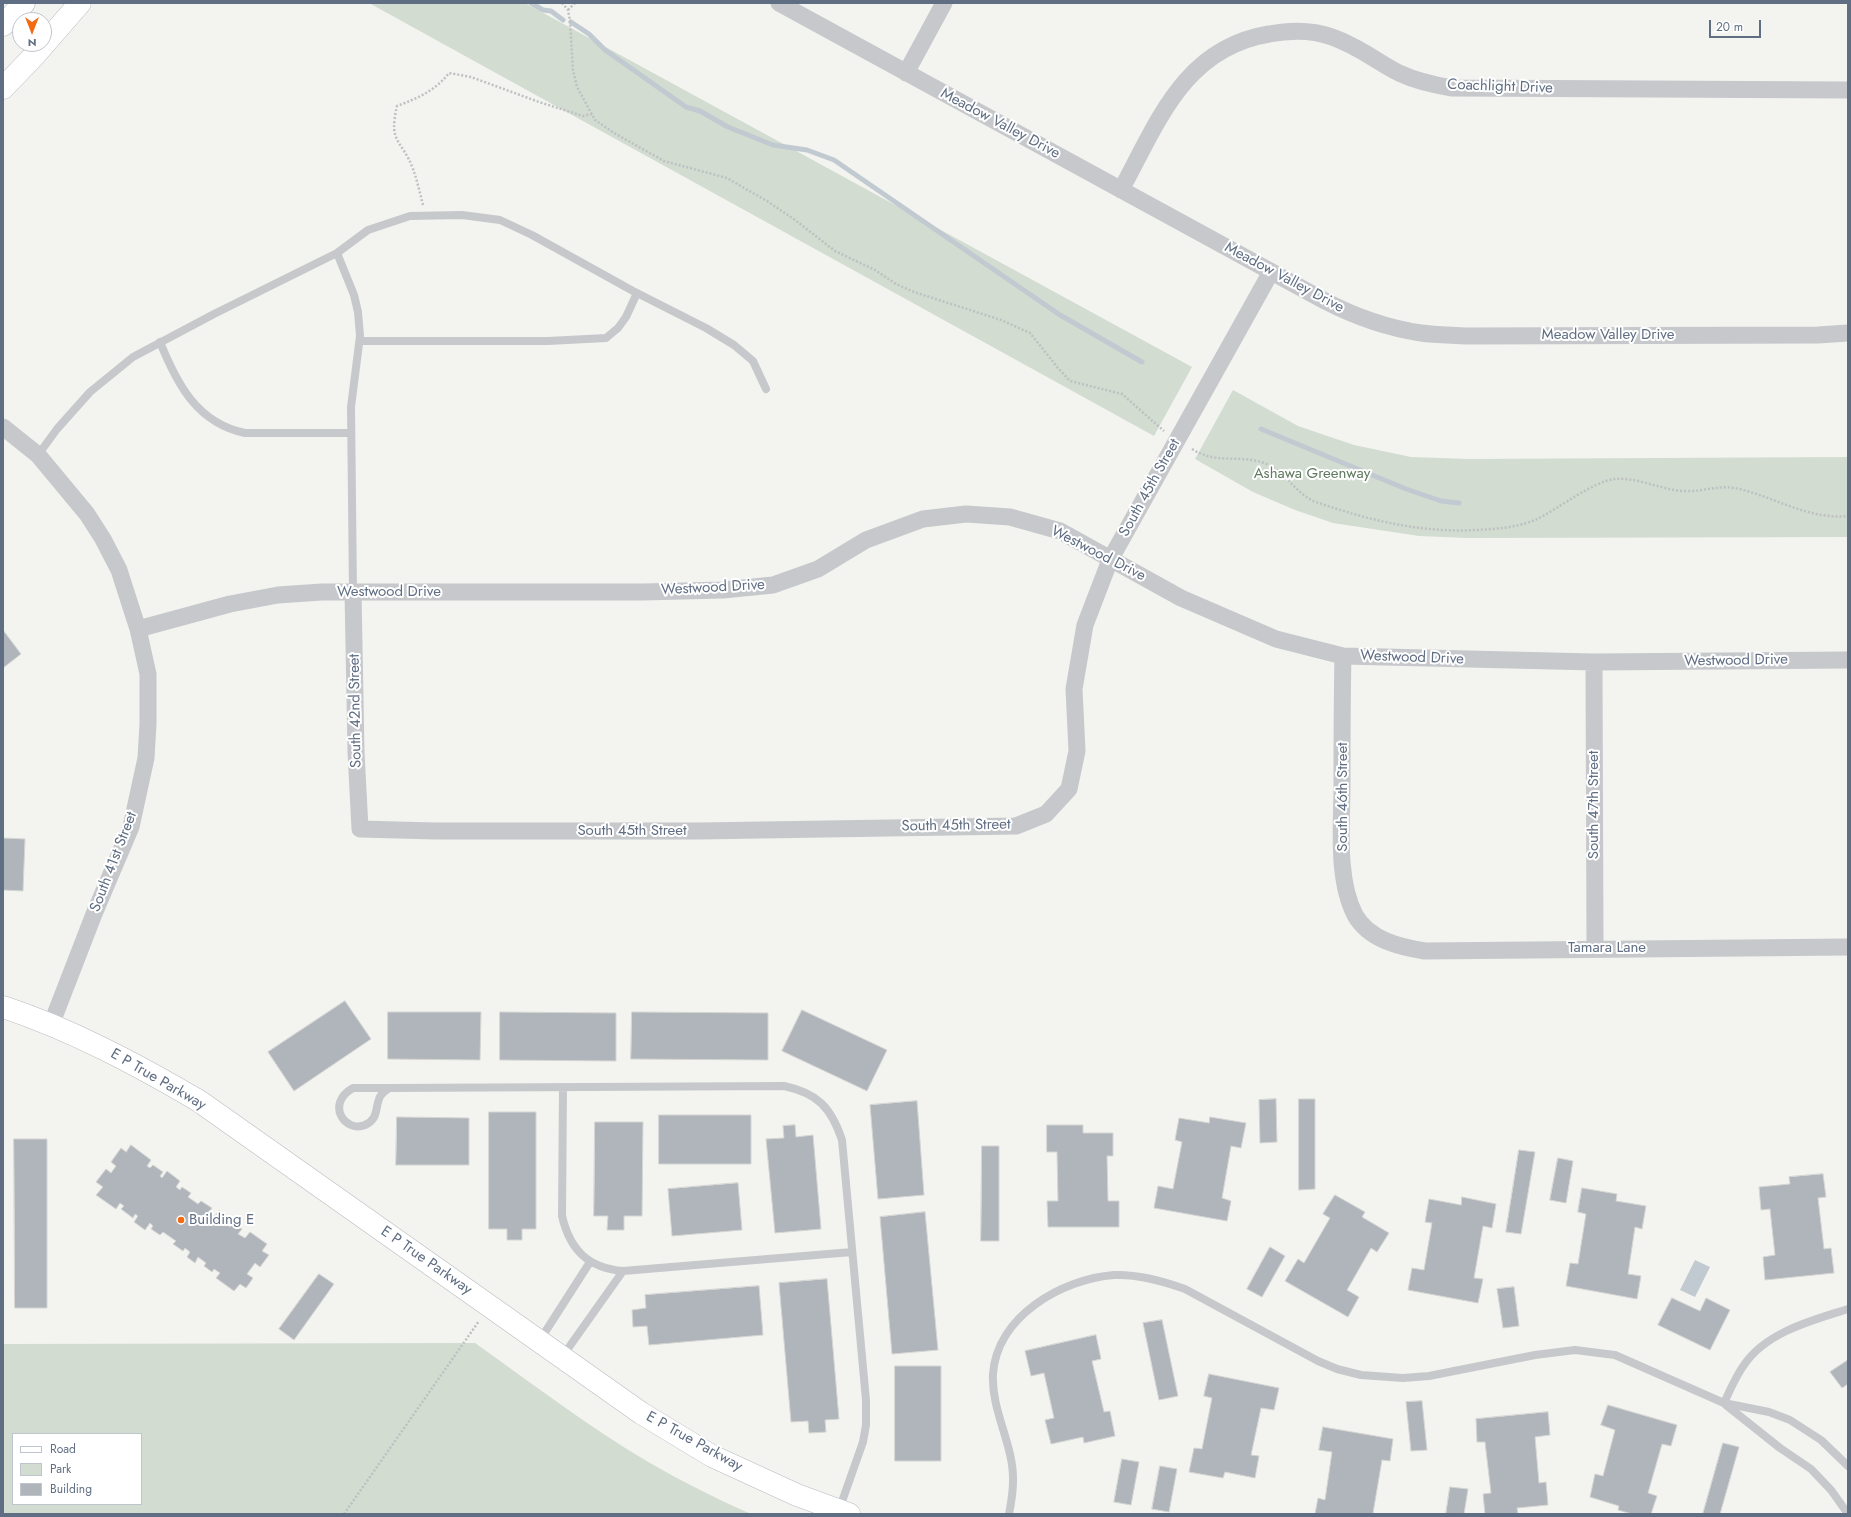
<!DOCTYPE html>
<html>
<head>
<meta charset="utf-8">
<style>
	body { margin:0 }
	#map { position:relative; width:1851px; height:1517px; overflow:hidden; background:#f3f4ef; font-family:Jost,sans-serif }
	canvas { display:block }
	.frame { position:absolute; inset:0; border:4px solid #606e83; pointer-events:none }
	.legend { position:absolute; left:12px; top:1433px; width:130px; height:72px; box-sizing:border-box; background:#fff; border:1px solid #bfc5cd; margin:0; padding:5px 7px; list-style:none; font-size:12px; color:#606e83 }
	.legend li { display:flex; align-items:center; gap:8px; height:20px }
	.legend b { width:20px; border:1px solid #bfc5cd }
	.north { position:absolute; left:12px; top:12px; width:40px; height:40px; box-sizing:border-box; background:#fff; border:1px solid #bfc5cd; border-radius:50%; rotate:180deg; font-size:11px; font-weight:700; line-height:16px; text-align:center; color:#606e83 }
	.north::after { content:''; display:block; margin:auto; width:14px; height:18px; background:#f26a11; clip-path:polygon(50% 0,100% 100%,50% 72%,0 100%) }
	.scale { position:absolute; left:1709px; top:20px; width:52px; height:18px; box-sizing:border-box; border:2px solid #606e83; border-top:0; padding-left:5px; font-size:12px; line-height:14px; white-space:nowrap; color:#606e83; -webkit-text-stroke:3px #fff; paint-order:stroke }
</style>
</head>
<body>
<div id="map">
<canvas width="1851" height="1517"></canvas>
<div class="frame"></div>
<ul class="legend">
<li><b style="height:5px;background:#fff"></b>Road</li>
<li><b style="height:11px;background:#d2dcd0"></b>Park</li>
<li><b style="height:11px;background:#b0b5bc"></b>Building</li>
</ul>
<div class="north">N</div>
<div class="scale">20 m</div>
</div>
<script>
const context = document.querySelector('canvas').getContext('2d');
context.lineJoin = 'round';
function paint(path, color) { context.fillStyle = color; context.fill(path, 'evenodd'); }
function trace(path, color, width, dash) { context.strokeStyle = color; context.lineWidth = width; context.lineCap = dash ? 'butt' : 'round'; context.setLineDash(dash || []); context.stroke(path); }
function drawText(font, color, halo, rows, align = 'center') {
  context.font = font + ' Jost,sans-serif'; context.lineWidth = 4; context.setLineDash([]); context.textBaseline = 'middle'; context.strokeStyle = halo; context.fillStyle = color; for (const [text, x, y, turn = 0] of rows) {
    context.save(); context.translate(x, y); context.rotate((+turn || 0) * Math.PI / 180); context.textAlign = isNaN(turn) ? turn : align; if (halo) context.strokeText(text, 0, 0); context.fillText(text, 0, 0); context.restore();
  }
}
paint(new Path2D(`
	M369,3h156l667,364 -38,69z
	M1233,390l65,36 56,19 57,12 57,2 380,-2v80l-380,1 -49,-2 -86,-13 -38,-13 -42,-18 -58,-33z
	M475,1343c58,41 115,85 175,120 33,19 67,36 101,51h-748v-170zM13,1434h128v70h-128z`), '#d2dcd0');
paint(new Path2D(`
	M1695,1260l15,7 -15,30 -15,-7z`), '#c2cad1');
trace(new Path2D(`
	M531,3l12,7 8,1 12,9
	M571,22l18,12 16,16 81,57 14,4 28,16 45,18 34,5 27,10 226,155 82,47
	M1261,429l145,60 35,12 18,2`), '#c2cad1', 5);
const building = new Path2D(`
	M3,630l18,24 -18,14z
	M3,838l22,1 -2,52 -20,-1z
	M345,1001l26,38 -77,52 -26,-39z
	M802,1010l85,40 -20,41 -85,-40z
	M388,1012h93l-1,48 -92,-1z
	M500,1012l116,1v48l-116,-1z
	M632,1012l136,1v47l-137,-1z
	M1276,1099l1,43 -17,1 -1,-43z
	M1299,1099h16v90l-16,1z
	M917,1101l7,94 -46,4 -8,-94z
	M489,1112h47v117h-14v11h-15v-11h-18z
	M659,1115h92v49h-92z
	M397,1117l72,1v47h-73z
	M1210,1117l36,6 -5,25 -10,-2 -9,52 9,3 -4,20 -73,-13 4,-22 15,3 9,-47 -7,-2 4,-22 30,5z
	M595,1122h48l-1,94h-18v14h-17l1,-14h-14z
	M795,1125l1,12 17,-2 8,94 -46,4 -9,-94 18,-1 -1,-12z
	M1047,1125h36v8h30v23h-6l1,45h11v26h-71l-1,-26h11l-1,-49h-10z
	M14,1139h33v169h-32z
	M131,1145l20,15 -4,6 3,2 3,-3 10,7 -3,4 2,2 5,-7 13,10 -4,6 4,3 2,-3 9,6 -3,4 10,7 3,-3 11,7 -3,4 6,4 4,-6 10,7 -4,6 5,4 2,-4 10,6 -4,5 7,4 5,-6 17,12 -5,7 7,4 -9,12 -5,-4 -8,11 6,4 -7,10 -6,-4 -6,7 -18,-13 4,-5 -6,-4 -2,3 -8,-6 2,-3 -8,-6 -3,6 -8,-6 3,-5 -5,-4 -2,3 -10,-7 3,-3 -13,-9 -3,3 -9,-6 2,-3 -3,-3 -5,7 -11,-8 4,-6 -3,-2 -2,4 -12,-9 3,-3 -4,-3 -4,6 -20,-14 7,-8 -7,-5 10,-13 5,4 5,-7 -5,-4 10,-14 5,4z
	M982,1146h17v95h-18z
	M1519,1150l16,2 -14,82 -15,-2z
	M1558,1158l15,3 -7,42 -16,-3z
	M1823,1174l3,23 -8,1 6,51 7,-1 3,25 -69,7 -2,-23 12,-2 -5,-46 -9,1 -2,-23 31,-3 -1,-7z
	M738,1183l4,47 -70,6 -4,-47z
	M1582,1188l35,6 -1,7 30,5 -4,23 -7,-2 -7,47 13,2 -4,23 -71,-13 4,-23 8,1 8,-50 -8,-2z
	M1335,1195l30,17 -3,5 27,16 -12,19 -6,-4 -24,42 12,7 -11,20 -63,-36 13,-22 6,4 26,-45 -7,-4z
	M1462,1197l34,7 -4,24 -9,-2 -9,52 9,1 -5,24 -70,-13 4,-22 12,2 8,-47 -7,-1 4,-23 32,6z
	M925,1212l13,138 -46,4 -12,-137z
	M1270,1247l15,9 -23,41 -15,-8z
	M319,1274l15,10 -40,56 -15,-11z
	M827,1279l12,140 -14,1 1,12 -17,1 -1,-12 -17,1 -12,-139z
	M759,1286l4,49 -114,10 -2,-19 -14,1 -1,-17 14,-2 -1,-13z
	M1514,1287l5,39 -16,2 -6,-39z
	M1672,1298l28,13 6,-13 24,12 -20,40 -52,-25z
	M1162,1320l16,76 -19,4 -16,-77z
	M1096,1335l5,24 -9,2 12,51 6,-1 5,25 -31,7 -1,-6 -32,7 -6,-24 9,-2 -10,-45 -13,3 -6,-25z
	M1848,1360v24l-6,4 -12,-16z
	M895,1366h46v95h-46z
	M1209,1374l70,14 -5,22 -13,-2 -10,47 8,1 -4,22 -30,-6 -2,6 -34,-6 5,-24 8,1 10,-51 -8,-2z
	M1422,1401l5,49 -16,1 -5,-49z
	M1608,1405l69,20 -6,21 -9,-2 -14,49 9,3 -6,18h-19l-14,-4 1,-4 -29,-9 5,-23 8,2 12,-46 -14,-5z
	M1548,1412l2,23 -15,2 4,46 7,-1 2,23 -31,3 1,6h-33l-2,-20 8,-1 -6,-51h-8l-1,-23z
	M1323,1427l70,12 -3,22 -8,-1 -9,53 6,1h-64l3,-16 7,2 7,-48 -13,-2z
	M1723,1443l16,4 -19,67h-17z
	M1122,1459l17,3 -8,43 -17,-3z
	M1160,1466l17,3 -8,43 -17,-3z
	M1450,1487l18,2 -4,25h-18z`);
paint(building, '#b0b5bc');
trace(building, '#d4d5d2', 1);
const secondary = new Path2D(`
	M3,25l21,-22
	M3,88l30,-31 47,-54
	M3,1007c69,23 133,57 196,94l442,312 71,43 85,39 52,19`);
trace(secondary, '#b7bbc0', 23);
trace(new Path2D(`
	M562,3l6,7 2,11 3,49 4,17 18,33 19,13 50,28 63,17 17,10 23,13 28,19 40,31 40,19 21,14 18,8 87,28 29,13 28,35 12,13 52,13 42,37
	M568,10l7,-7
	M423,205c-3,-12 -6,-25 -10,-36 -11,-30 -25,-25 -16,-63 21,-8 38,-15 52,-33l22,4 68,25 44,14 9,-2
	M1192,449c25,16 48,5 72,14 22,8 31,31 52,39 52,18 104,31 159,28 21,-1 40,-2 60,-10 22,-10 58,-39 80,-41 23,-2 46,11 69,12 22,1 36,-8 59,-1 35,9 68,30 105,26
	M344,1514l135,-193`), '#bec0c2', 2.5, [2, 2]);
trace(new Path2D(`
	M337,253l17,42 4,17 2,24 -9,71 2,185
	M360,341h188l58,-3 12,-10 8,-11 11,-24
	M160,342c17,42 37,81 85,91h106
	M38,455l19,-26 33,-37 43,-35 81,-43 123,-61 31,-23 42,-14 52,-1 38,5 32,15 101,56 73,37 28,17 19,16 13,28
	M563,1087l-1,129c8,34 26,52 61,55l229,-19
	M353,1088h36c-4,3 -9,6 -10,11 -4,11 -1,20 -14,26 -20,8 -40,-21 -12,-37z
	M389,1088l395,-2c33,7 47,21 58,54l24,260v25l-3,17 -24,68
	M540,1340l50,-78
	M562,1357l61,-86
	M1724,1403c6,-13 12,-27 20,-38 22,-33 69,-45 104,-56
	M1726,1405l54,43 31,21 20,21 17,24
	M1009,1514c2,-10 4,-22 4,-33 1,-36 -22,-70 -20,-107 4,-58 69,-95 121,-99 25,-1 49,6 71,14l133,72 19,8 24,6 42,3 26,-2 106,-21 40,-5 40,5 109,48 45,9 21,8 31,20 27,26`), '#c6c8cc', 8);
trace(new Path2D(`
	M779,3l546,298c31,16 62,27 96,32 15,2 31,2 46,3l351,-1 30,-2
	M906,73l38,-70
	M1121,190c37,-68 63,-142 148,-156 21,-4 44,-4 63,3 26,9 44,24 67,36 17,8 35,12 53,15l396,2
	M3,427l35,28 49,59 16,25 16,31 8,25 11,34 10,45v50l-2,34 -15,69 -37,87 -43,111
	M353,592l3,160 4,77 75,2h264l317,-5 30,-12 23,-25 8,-38 -3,-62 11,-64 25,-65 161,-288
	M138,629l92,-25 48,-9 44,-3h321l80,-2 50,-5 45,-16 48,-29 57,-21 43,-5 44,3 50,14 121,67 95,41 67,17 251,6 254,-2
	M1343,656c-1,42 -1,85 -1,127 0,41 -6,95 13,132 14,25 45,32 70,36l423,-4
	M1594,662l1,286`), '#c6c8cc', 17);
trace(secondary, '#fff', 22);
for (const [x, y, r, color] of [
	[181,1220,4,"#f26a11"]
]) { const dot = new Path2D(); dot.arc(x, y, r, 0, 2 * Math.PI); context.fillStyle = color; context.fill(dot); trace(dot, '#fff', 1.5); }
drawText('15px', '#606e83', '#fff', [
	["Coachlight Drive",1500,87,2],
	["Meadow Valley Drive",1000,124,28],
	["Meadow Valley Drive",1284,278,28],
	["Meadow Valley Drive",1608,335],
	["South 45th Street",1150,488,-61],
	["Westwood Drive",1098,554,27],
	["Westwood Drive",713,588,-3],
	["Westwood Drive",389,592],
	["Westwood Drive",1412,658,2],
	["Westwood Drive",1736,661,-1],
	["South 42nd Street",356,711,-91],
	["South 46th Street",1343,797,-90],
	["South 47th Street",1594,805,-90],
	["South 45th Street",956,826,-1],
	["South 45th Street",632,831],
	["South 41st Street",114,862,-69],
	["Tamara Lane",1607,948],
	["E P True Parkway",158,1080,30],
	["E P True Parkway",426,1261,35],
	["E P True Parkway",694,1442,29]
]);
drawText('15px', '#607a5f', '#fff', [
	["Ashawa Greenway",1312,474]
]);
drawText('15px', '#606e83', '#fff', [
	["Building E",189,1220]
], 'left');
</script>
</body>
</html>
